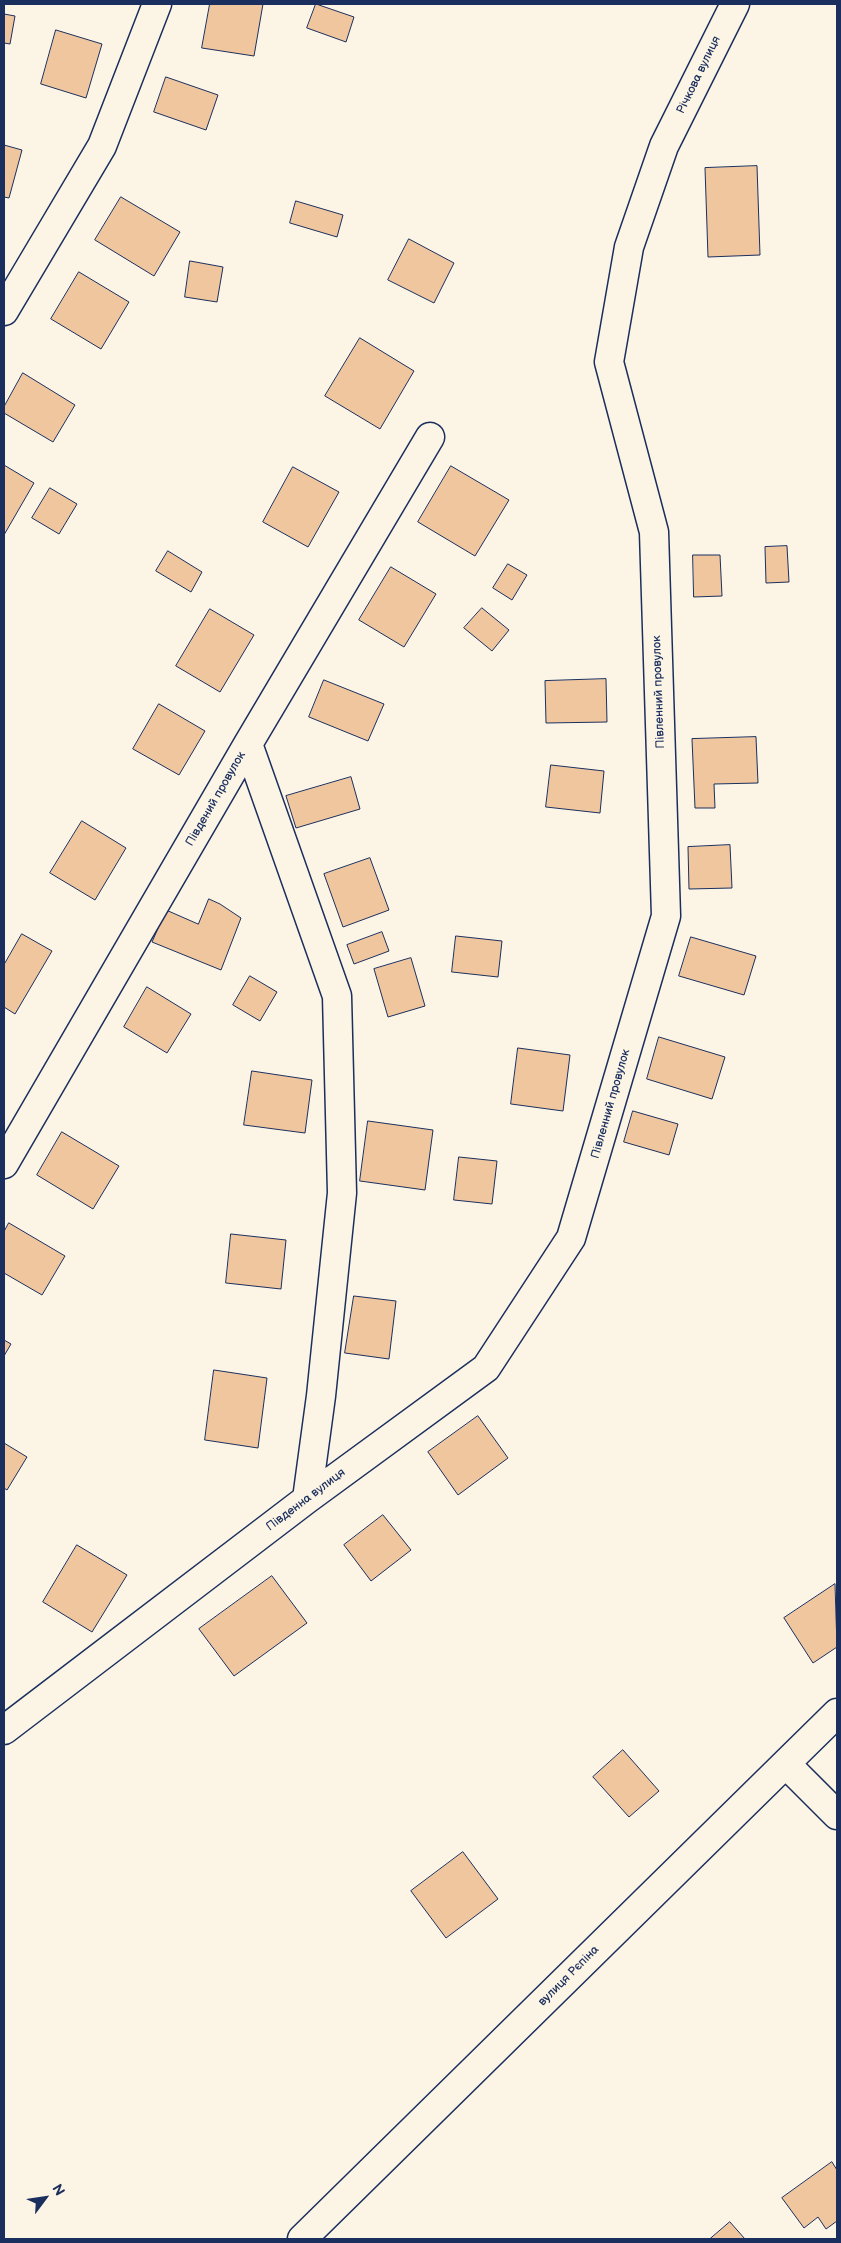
<!DOCTYPE html>
<html>
<head>
<meta charset="utf-8">
<style>
	body { margin:0 }
	#map { position:relative; width:841px; height:2243px; overflow:hidden; background:#fcf5e5; font-family:"Balsamiq Sans",sans-serif }
	canvas { display:block }
	.frame { position:absolute; inset:0; border:5px solid #1b2f5e; pointer-events:none }
	.north { position:absolute; left:20px; top:2173px; width:50px; height:50px; -webkit-text-stroke:4px #fcf5e5; paint-order:stroke; rotate:59deg; font-size:14px; font-weight:700; line-height:20px; text-align:center; color:#1b2f5e }
	.north::after { content:''; display:block; margin:auto; width:18px; height:22px; background:#1b2f5e; clip-path:polygon(50% 0,100% 100%,50% 72%,0 100%) }
</style>
</head>
<body>
<div id="map">
<canvas width="841" height="2243"></canvas>
<div class="frame"></div>
<div class="north">N</div>
</div>
<script>
const context = document.querySelector('canvas').getContext('2d');
context.lineJoin = 'round';
function paint(path, color) { context.fillStyle = color; context.fill(path, 'evenodd'); }
function trace(path, color, width, dash) { context.strokeStyle = color; context.lineWidth = width; context.lineCap = dash ? 'butt' : 'round'; context.setLineDash(dash || []); context.stroke(path); }
function drawText(font, color, halo, rows, align = 'center') {
  context.font = font + ' "Balsamiq Sans",sans-serif'; context.lineWidth = 4; context.setLineDash([]); context.textBaseline = 'middle'; context.strokeStyle = halo; context.fillStyle = color; for (const [text, x, y, turn = 0] of rows) {
    context.save(); context.translate(x, y); context.rotate((+turn || 0) * Math.PI / 180); context.textAlign = isNaN(turn) ? turn : align; if (halo) context.strokeText(text, 0, 0); context.fillText(text, 0, 0); context.restore();
  }
}
const building = new Path2D(`
	M210,4h53l-9,52 -52,-8z
	M316,4l38,13 -8,25 -39,-14z
	M4,14l11,2 -5,28 -6,-1z
	M56,30l46,14 -16,54 -45,-14z
	M166,77l52,18 -12,35 -52,-18z
	M4,145l18,5 -13,48 -5,-1z
	M757,166l3,89 -52,2 -3,-89z
	M121,197l59,35 -26,44 -59,-36z
	M296,201l47,14 -6,22 -47,-14z
	M409,239l45,24 -20,40 -46,-23z
	M190,261l33,6 -6,35 -32,-5z
	M79,272l50,30 -28,47 -50,-30z
	M360,338l54,33 -34,58 -55,-33z
	M23,373l52,32 -22,37 -49,-29v-6z
	M4,465l30,18 -30,52z
	M451,466l58,34 -34,56 -57,-34z
	M293,467l46,25 -31,55 -45,-25z
	M50,488l27,16 -18,30 -27,-16z
	M787,546l2,36 -23,1 -1,-36z
	M168,551l34,21 -11,20 -35,-21z
	M693,555h27l2,41 -28,1z
	M508,564l19,11 -15,25 -19,-12z
	M391,567l45,27 -32,53 -45,-27z
	M482,608l27,22 -17,21 -28,-23z
	M210,609l44,26 -34,57 -44,-26z
	M606,679l1,43 -61,1 -1,-42z
	M324,680l60,24 -16,37 -59,-24z
	M159,704l46,27 -26,44 -46,-26z
	M756,737l2,46 -44,1 1,24h-20l-3,-69z
	M551,765l53,6 -4,42 -54,-6z
	M351,777l9,32 -64,19 -10,-32z
	M82,821l44,27 -31,52 -45,-27z
	M730,845l2,43 -43,1 -1,-42z
	M370,858l19,52 -46,17 -19,-53z
	M209,899l11,5 21,14 -20,52 -69,-28 14,-32 32,14z
	M382,932l7,19 -35,13 -7,-19z
	M22,934l30,17 -37,63 -11,-7v-42z
	M456,936l46,5 -4,36 -46,-5z
	M691,937l65,19 -12,39 -65,-19z
	M411,958l14,48 -37,11 -14,-48z
	M250,976l27,16 -17,29 -27,-16z
	M147,987l44,27 -24,39 -43,-26z
	M659,1037l66,20 -13,42 -65,-20z
	M518,1048l52,7 -7,56 -52,-7z
	M252,1071l60,9 -7,53 -61,-8z
	M633,1111l45,13 -9,31 -45,-13z
	M368,1121l65,9 -8,60 -65,-9z
	M62,1132l57,34 -26,43 -56,-34z
	M459,1157l38,4 -5,43 -38,-4z
	M9,1223l56,33 -23,39 -38,-22v-41z
	M231,1234l55,6 -5,49 -55,-6z
	M354,1296l42,5 -7,58 -44,-6z
	M4,1340l7,4 -7,12z
	M214,1370l53,8 -9,70 -53,-8z
	M478,1416l30,42 -50,37 -30,-43z
	M4,1443l23,14 -20,33 -3,-2z
	M383,1515l28,35 -40,31 -27,-36z
	M77,1545l50,30 -35,57 -49,-30z
	M272,1576l35,47 -73,53 -35,-47z
	M835,1584l2,63 -24,16 -29,-45z
	M623,1750l36,41 -30,26 -36,-40z
	M463,1852l35,47 -52,39 -35,-47z
	M832,2162l5,8v51l-11,8 -8,-12 -14,11 -22,-30z
	M730,2222l15,17h-35z`);
paint(building, '#efc69e');
trace(building, '#1b2f5e', 1);
const minor = new Path2D(`
	M4,311l98,-165 55,-142
	M248,744l89,252 5,197 -21,203 -14,103
	M4,1164l244,-420 182,-307
	M4,1730l303,-231 179,-131 85,-130 95,-322 -12,-384 -45,-170 20,-115 35,-101 71,-142
	M786,1764l51,51
	M302,2239l535,-526`);
trace(minor, '#1b2f5e', 31);
trace(minor, '#fcf5e5', 28);
drawText('12px', '#1b2f5e', '#fcf5e5', [
	["Річкова вулиця",699,75,-64],
	["Півленний провулок",659,692,-92],
	["Південий провулок",216,799,-60],
	["Півленний провулок",611,1104,-74],
	["Південна вулиця",306,1500,-37],
	["вулиця Рєпіна",569,1976,-45]
]);
</script>
</body>
</html>
